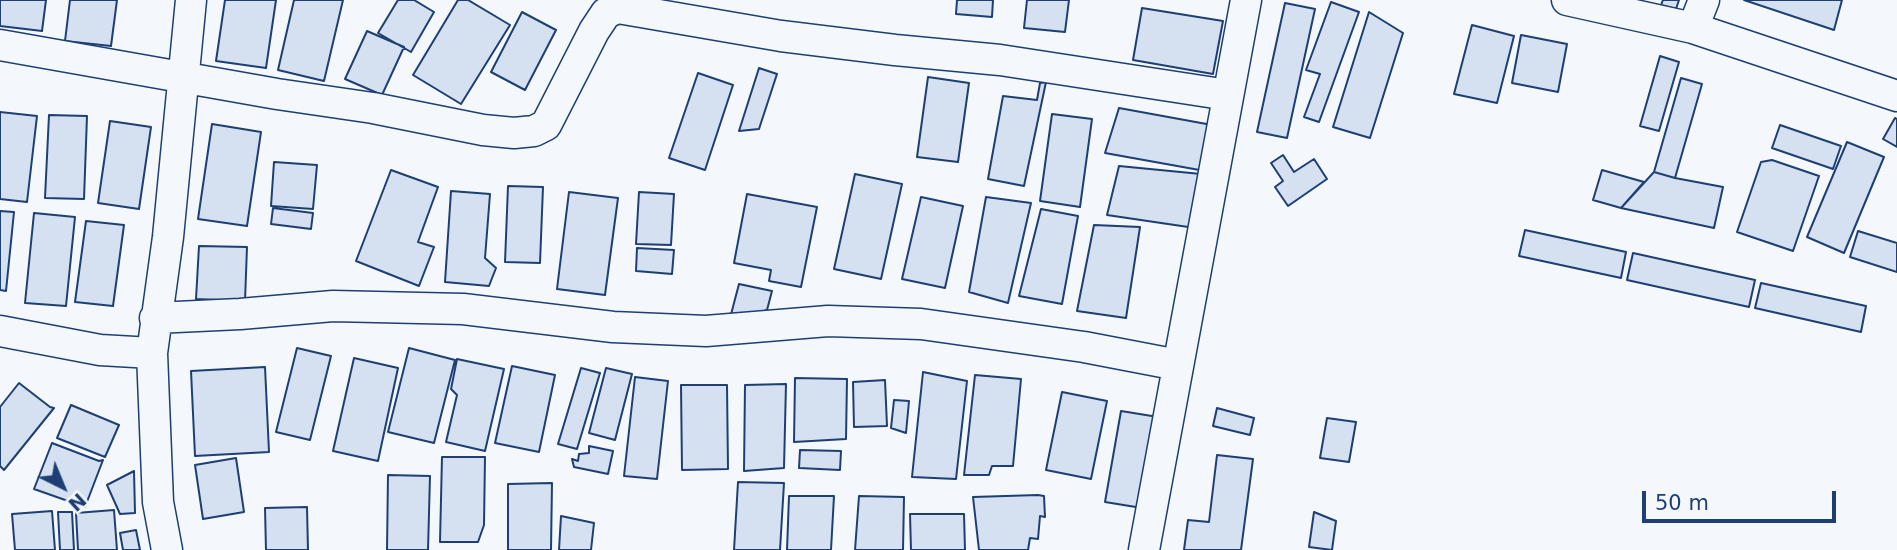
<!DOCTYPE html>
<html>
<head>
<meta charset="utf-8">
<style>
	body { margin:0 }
	#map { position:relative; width:1897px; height:550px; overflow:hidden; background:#f4f7fb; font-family:"DejaVu Sans",sans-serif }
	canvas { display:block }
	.north { position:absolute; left:28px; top:452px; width:70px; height:70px; -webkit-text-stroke:5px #f4f7fb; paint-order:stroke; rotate:137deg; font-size:19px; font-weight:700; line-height:28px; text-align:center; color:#1d3f73 }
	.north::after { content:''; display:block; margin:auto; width:24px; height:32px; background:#1d3f73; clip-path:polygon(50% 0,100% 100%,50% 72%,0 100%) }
	.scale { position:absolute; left:1642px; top:491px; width:194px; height:32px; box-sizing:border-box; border:4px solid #1d3f73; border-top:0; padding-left:9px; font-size:21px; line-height:24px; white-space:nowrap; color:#1d3f73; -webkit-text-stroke:5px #f4f7fb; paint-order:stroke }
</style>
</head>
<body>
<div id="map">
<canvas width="1897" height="550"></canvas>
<div class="north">N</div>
<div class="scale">50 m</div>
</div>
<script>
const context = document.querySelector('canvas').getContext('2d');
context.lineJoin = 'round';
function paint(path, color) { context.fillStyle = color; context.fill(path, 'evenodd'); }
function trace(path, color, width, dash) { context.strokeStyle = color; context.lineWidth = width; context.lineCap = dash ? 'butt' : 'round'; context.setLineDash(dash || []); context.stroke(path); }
const building = new Path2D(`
	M0,0h46l-4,31 -42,-5z
	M70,0h47l-6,46 -46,-5z
	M225,0h51l-10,68 -50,-7z
	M294,0h49l-19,81 -46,-11z
	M398,0h16l20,12 -23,40 -33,-19z
	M458,0h10l42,25 -49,79 -48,-29z
	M957,0h36l-1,17 -36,-3z
	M1027,0h42l-4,32 -41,-4z
	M1663,0h16l-3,9 -15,-4z
	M1744,0h98l-8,30z
	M1331,2l28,10 -40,110 -15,-5 16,-43 -14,-4z
	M1285,3l30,6 -28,129 -30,-6z
	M1142,8l81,13 -10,53 -80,-14z
	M522,12l34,18 -31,60 -34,-18z
	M1369,12l34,21 -33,105 -37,-11z
	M1472,25l42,11 -17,67 -43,-9z
	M367,31l37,16 -22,48 -37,-16z
	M1521,35l46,9 -9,48 -46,-9z
	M1660,56l19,6 -20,69 -19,-5z
	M759,68l18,6 -18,55 -20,2z
	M698,73l35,12 -28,85 -36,-12z
	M928,77l41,6 -11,79 -41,-5z
	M1681,78l21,6 -27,94 -21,-6z
	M1046,82l-22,104 -36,-7 15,-83 34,4 3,-17z
	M1119,108l93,17 -7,46 -100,-18z
	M0,112l37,4 -10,86 -27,-3z
	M1052,114l40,5 -12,88 -40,-6z
	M49,115l38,1 -3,83 -39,-1z
	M1895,118l2,1v28l-14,-8z
	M110,121l41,6 -12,82 -41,-6z
	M212,124l49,8 -14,94 -49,-7z
	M1780,125l61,21 -8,23 -61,-21z
	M1847,142l37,15 -40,96 -37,-16z
	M1283,155l11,17 20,-13 13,20 -39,27 -13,-19 8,-6 -12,-18z
	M1772,160l47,16 -26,75 -56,-19 24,-70z
	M274,162l43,3 -4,44 -42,-3z
	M1119,166l82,8 -6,54 -88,-13z
	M391,170l47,17 -20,55 16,5 -15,39 -63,-25z
	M1602,170l42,12 -23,26 -28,-8z
	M1654,172l21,6 48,9 -9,41 -93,-20z
	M855,174l47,10 -21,95 -47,-10z
	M508,186l35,1 -3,76 -35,-1z
	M451,191l39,3 -5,64 11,10 -7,18 -44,-4z
	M569,192l49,6 -13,97 -48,-6z
	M639,192l35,2 -3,51 -35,-1z
	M747,194l70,13 -16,80 -32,-6 2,-11 -37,-7z
	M921,197l42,9 -18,82 -43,-9z
	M986,197l45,6 -23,100 -39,-11z
	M273,208l40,5 -2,16 -40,-5z
	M1041,209l37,7 -16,88 -43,-8z
	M0,211l14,1 -8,79 -6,-1z
	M34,213l41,4 -9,89 -41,-3z
	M86,221l38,4 -11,81 -38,-4z
	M1094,225l46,2 -14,91 -49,-7z
	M1525,230l101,22 -5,26 -102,-22z
	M1858,231l39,12v29l-47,-15z
	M199,246l48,1 -2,54 -49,-2z
	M637,248l37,2 -2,24 -36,-3z
	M1633,253l122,27 -6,27 -122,-27z
	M1761,283l105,23 -5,26 -106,-24z
	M739,284l33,7 -5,19 -38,12z
	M297,348l34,8 -21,84 -34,-8z
	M409,348l46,12 -21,83 -46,-11z
	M354,358l44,10 -20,93 -45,-10z
	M457,359l47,10 -19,82 -39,-9 11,-47 -6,-6z
	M512,366l43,9 -16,77 -44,-9z
	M265,367l4,85 -74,4 -4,-85z
	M581,368l19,5 -23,76 -19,-5z
	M606,368l26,6 -17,66 -26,-7z
	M923,372l44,9 -11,98 -44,-2z
	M975,375l46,4 -8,87h-21l-3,9h-25z
	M635,377l33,4 -11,98 -33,-3z
	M795,378l52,1 -1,60 -52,3z
	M885,380l2,46 -33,1 -1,-45z
	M19,383l31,24 4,1 -50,62 -4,-4v-59z
	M786,384l-2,84 -40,3 1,-86z
	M681,385h46l1,84 -46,1z
	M1062,392l45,9 -16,78 -45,-9z
	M894,400l15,1 -3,32 -15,-5z
	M71,405l48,20 -14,32 -48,-19z
	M1217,408l37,10 -4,17 -37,-9z
	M1121,411l37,6 -16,91 -37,-6z
	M1327,418l29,4 -7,40 -29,-4z
	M52,443l47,18 4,-1 -18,47 -51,-18z
	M589,446l24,5 -5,23 -34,-7 -2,-8 6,2 1,-7 10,-1z
	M800,450l41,1 -1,19 -41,-2z
	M1217,455l36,4 -12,91h-57l4,-30 21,2z
	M442,457h43l-1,68 -6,17h-38z
	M236,458l8,54 -41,7 -8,-54z
	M134,471l1,42 -15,1 -13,-29z
	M388,475l42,1 -2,74h-41z
	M738,482l46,1 -4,67h-46z
	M552,483l-1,67h-43v-66z
	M1038,495l6,1 1,21 -5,-1 -2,23 -8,-1 -2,12h-49l-6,-53z
	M789,496h45l-3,54h-44z
	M859,496l45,1 -1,53h-48z
	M307,507l1,43h-42l-1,-42z
	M114,510l3,40h-39l-2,-37z
	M52,511l3,39h-40l-3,-36z
	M58,512h14l2,38h-14z
	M1314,512l22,9 -4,29 -23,-3z
	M910,514h54l1,36h-54z
	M561,516l33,7 -3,27h-32z
	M136,530l4,20h-17l-3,-17z`);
paint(building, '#d5e0f0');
trace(building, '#1d3f73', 2);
const minor = new Path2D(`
	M1567,0l126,28 204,68
	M1693,28l11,-28
	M0,45l277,49 96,14 110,22 31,3 20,-2 12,-6 48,-94 12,-18 12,-5 163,28 114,14 105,10 228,35
	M155,318l85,-4 93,-8 130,3 150,18 93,4 122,-10 93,3 163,23 94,18
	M0,331l100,19 52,3
	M167,550l-9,-48 -6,-149 16,-116 23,-237
	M1144,550l102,-550`);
trace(minor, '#1d3f73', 33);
trace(minor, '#f4f7fb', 30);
</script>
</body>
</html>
